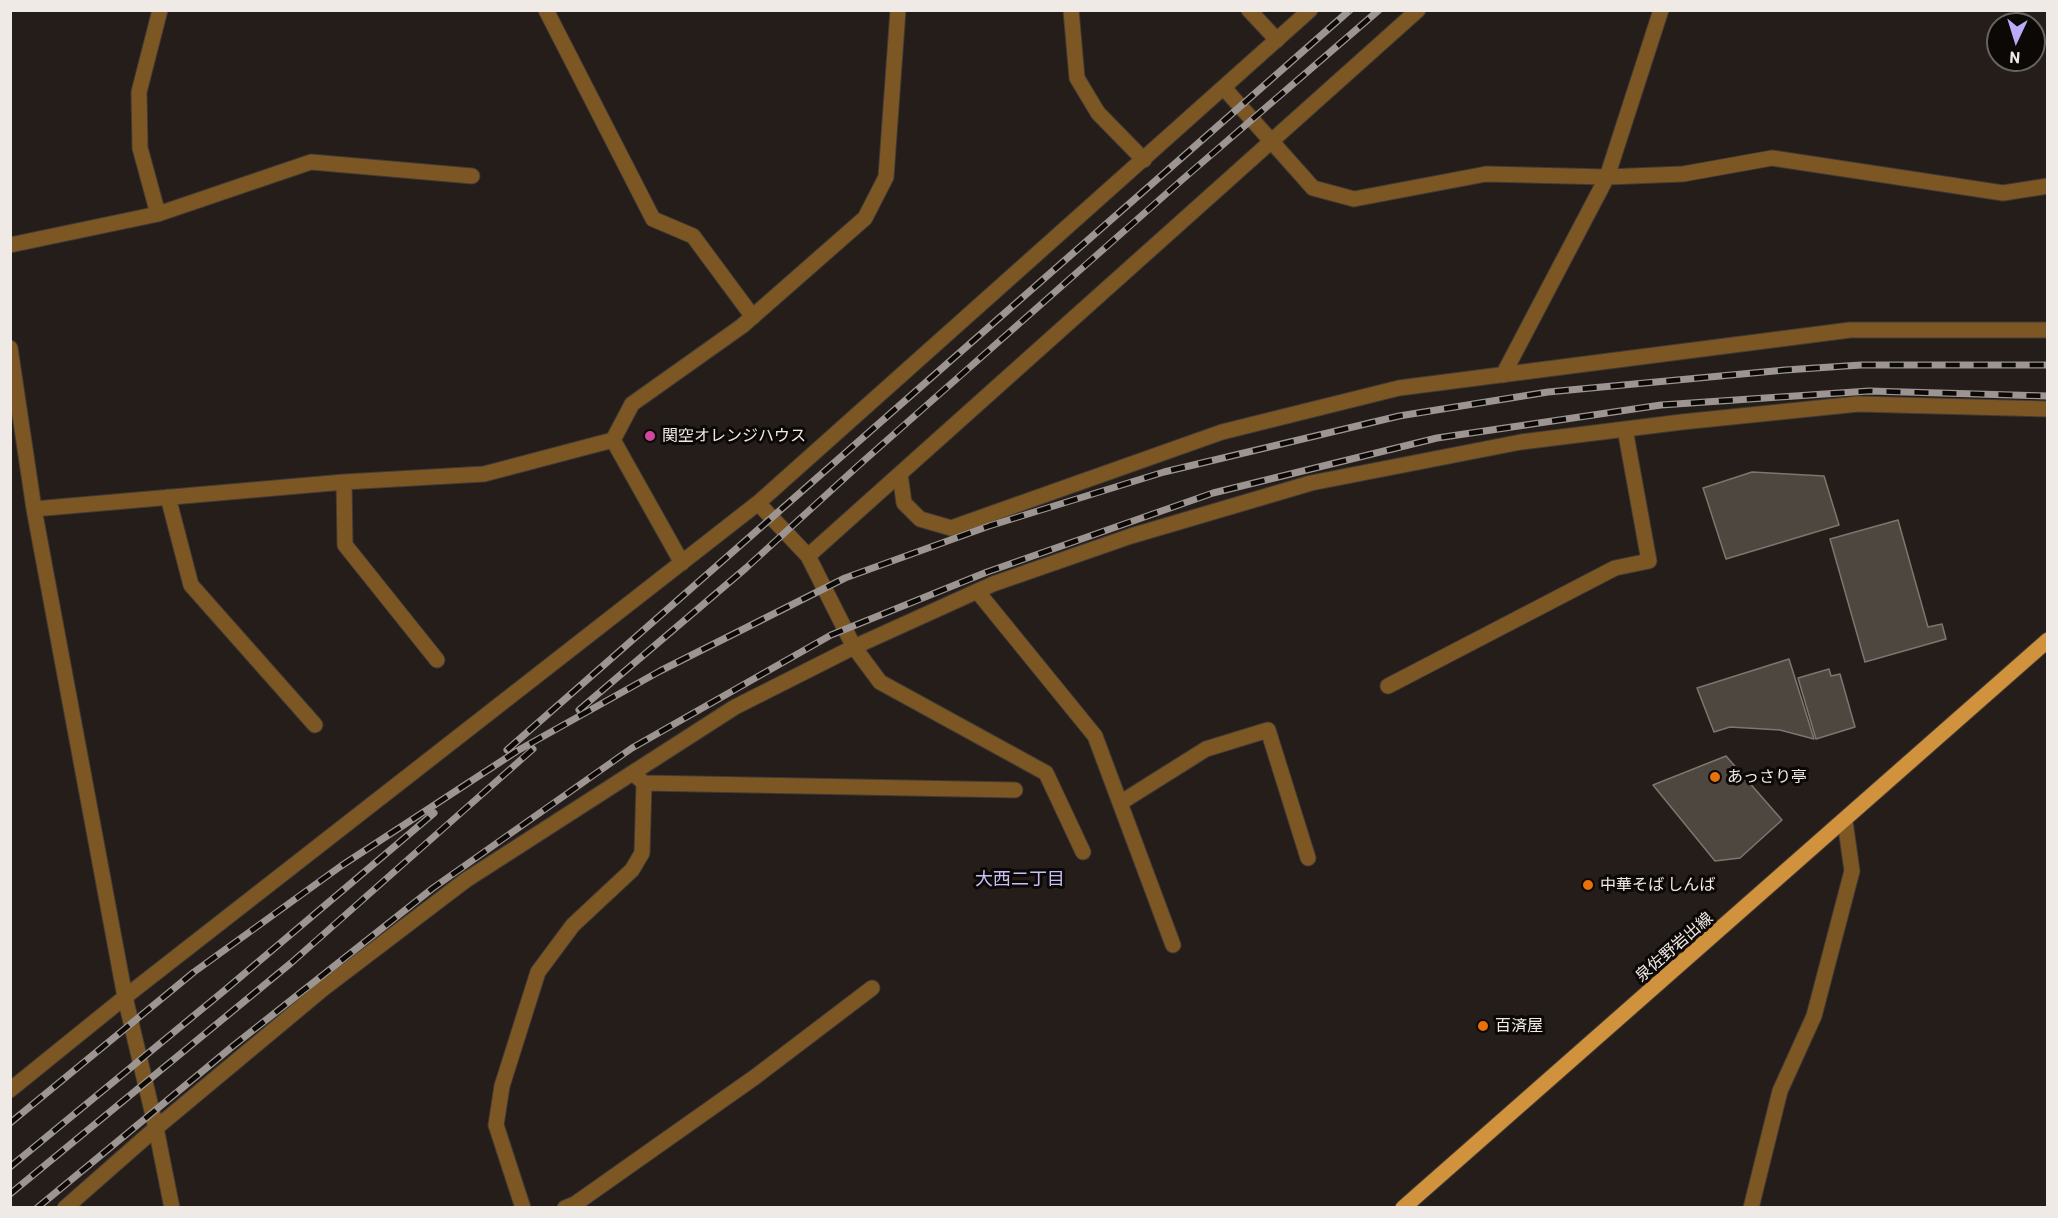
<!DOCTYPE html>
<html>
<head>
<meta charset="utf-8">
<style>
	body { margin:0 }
	#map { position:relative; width:2058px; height:1218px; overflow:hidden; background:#241d19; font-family:Barlow,sans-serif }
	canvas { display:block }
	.frame { position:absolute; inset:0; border:12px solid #f0eae7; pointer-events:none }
	.north { position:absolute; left:1986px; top:12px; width:60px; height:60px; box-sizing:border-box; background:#0b0806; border:2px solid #676260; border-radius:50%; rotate:184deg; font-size:16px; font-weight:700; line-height:24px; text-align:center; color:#f0eae7 }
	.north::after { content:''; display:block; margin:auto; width:21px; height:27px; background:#b8abf7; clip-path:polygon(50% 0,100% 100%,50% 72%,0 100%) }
</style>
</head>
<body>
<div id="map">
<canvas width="2058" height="1218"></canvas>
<div class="frame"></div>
<div class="north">N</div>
</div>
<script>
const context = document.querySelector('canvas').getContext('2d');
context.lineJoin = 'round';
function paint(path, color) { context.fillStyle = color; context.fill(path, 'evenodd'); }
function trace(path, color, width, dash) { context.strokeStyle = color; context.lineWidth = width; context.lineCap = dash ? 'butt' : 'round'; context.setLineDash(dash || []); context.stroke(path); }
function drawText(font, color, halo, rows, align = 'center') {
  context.font = font + ' Barlow,"Noto Sans JP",sans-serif'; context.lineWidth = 6; context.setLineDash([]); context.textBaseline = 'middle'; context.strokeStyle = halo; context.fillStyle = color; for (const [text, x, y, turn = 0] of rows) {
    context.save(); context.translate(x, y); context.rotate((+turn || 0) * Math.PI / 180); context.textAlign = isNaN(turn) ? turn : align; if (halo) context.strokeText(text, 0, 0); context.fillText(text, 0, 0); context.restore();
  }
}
const building = new Path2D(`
	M1752,472l72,4 15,49 -113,34 -23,-71z
	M1898,520l30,107 14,-3 4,15 -81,23 -35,-123z
	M1789,659l25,80 -34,-9 -50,-3 -16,5 -17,-44z
	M1829,669l2,7 9,-2 15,53 -39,12 -18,-61z
	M1726,756l56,64 -42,38 -25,3 -62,-76z`);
paint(building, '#4d4740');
trace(building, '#7d766f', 1.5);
const service = new Path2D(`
	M1071,10l6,68 21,35 46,47
	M1249,10l28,30`);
const minor = new Path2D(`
	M546,10l107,209 40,17 60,81
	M1224,88l89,100 41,11 132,-25 121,3 76,-3 89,-16 231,35 45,-7
	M158,214l-18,-66 -1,-56 21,-82
	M10,245l148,-31 153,-52 161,14
	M10,348l24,161 91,488 31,131 16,80
	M1503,375l104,-198 54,-167
	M613,440l69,123
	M900,474l4,29 16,16 31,9 271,-96 177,-44 451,-58h198
	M344,482l1,63 92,115
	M168,497l23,88 124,140
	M758,503l50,53 46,91 26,35 166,91 37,79
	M34,509l310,-27 140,-8 129,-34 19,-36 110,-78 123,-108 21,-41 12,-167
	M808,556l610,-546
	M977,591l118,145 78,209
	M1388,686l227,-118 34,-7 -24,-132
	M644,783l371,7
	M1120,803l86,-54 62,-19 40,128
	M10,1090l115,-93 633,-494 552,-493
	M65,1208l91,-80 168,-140 142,-108 269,-173 119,-60 139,-63 138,-48 180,-53 210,-41 161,-20 176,-18 190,5
	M523,1208l-27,-83 6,-39 36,-114 35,-47 59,-55 10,-17 2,-70 -11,-10
	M565,1208l10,-4 180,-127 117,-89
	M1751,1208l29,-117 34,-75 38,-145 -7,-50`);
const primary = new Path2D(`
	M1403,1208l645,-568`);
trace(service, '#413a36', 17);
trace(minor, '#413a36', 17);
trace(primary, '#413a36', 17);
trace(service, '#7c5724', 15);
trace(minor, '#7c5724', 15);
trace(primary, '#d0923c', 15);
const rail = new Path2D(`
	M579,710l167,-142 113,-103 324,-286 196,-169
	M507,750l843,-740
	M10,1123l184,-151 147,-106 176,-115 143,-80 185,-93 144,-52 175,-54 235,-56 149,-24 237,-22 76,-5h187
	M10,1167l215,-177 209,-177
	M10,1194l281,-231 242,-214
	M37,1208l196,-162 200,-158 199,-140 199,-113 156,-63 226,-79 224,-55 224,-33 208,-14 179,5`);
trace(rail, '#9c9592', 7);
trace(rail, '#0b0806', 4.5, [14]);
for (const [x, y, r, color] of [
	[650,436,6,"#d1479c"],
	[1715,777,6,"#e8710a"],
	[1588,885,6,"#e8710a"],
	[1483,1026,6,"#e8710a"]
]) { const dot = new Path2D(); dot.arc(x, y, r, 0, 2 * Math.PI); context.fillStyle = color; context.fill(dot); trace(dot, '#0b0806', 2); }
drawText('16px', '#f0eae7', '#0b0806', [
	["関空オレンジハウス",662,436],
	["あっさり亭",1727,777],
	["中華そば しんば",1600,885],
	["百済屋",1495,1026]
], 'left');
drawText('16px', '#f0eae7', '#0b0806', [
	["泉佐野岩出線",1674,947,-41]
]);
drawText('18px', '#c8bff8', '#0b0806', [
	["大西二丁目",1020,879]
]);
</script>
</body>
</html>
